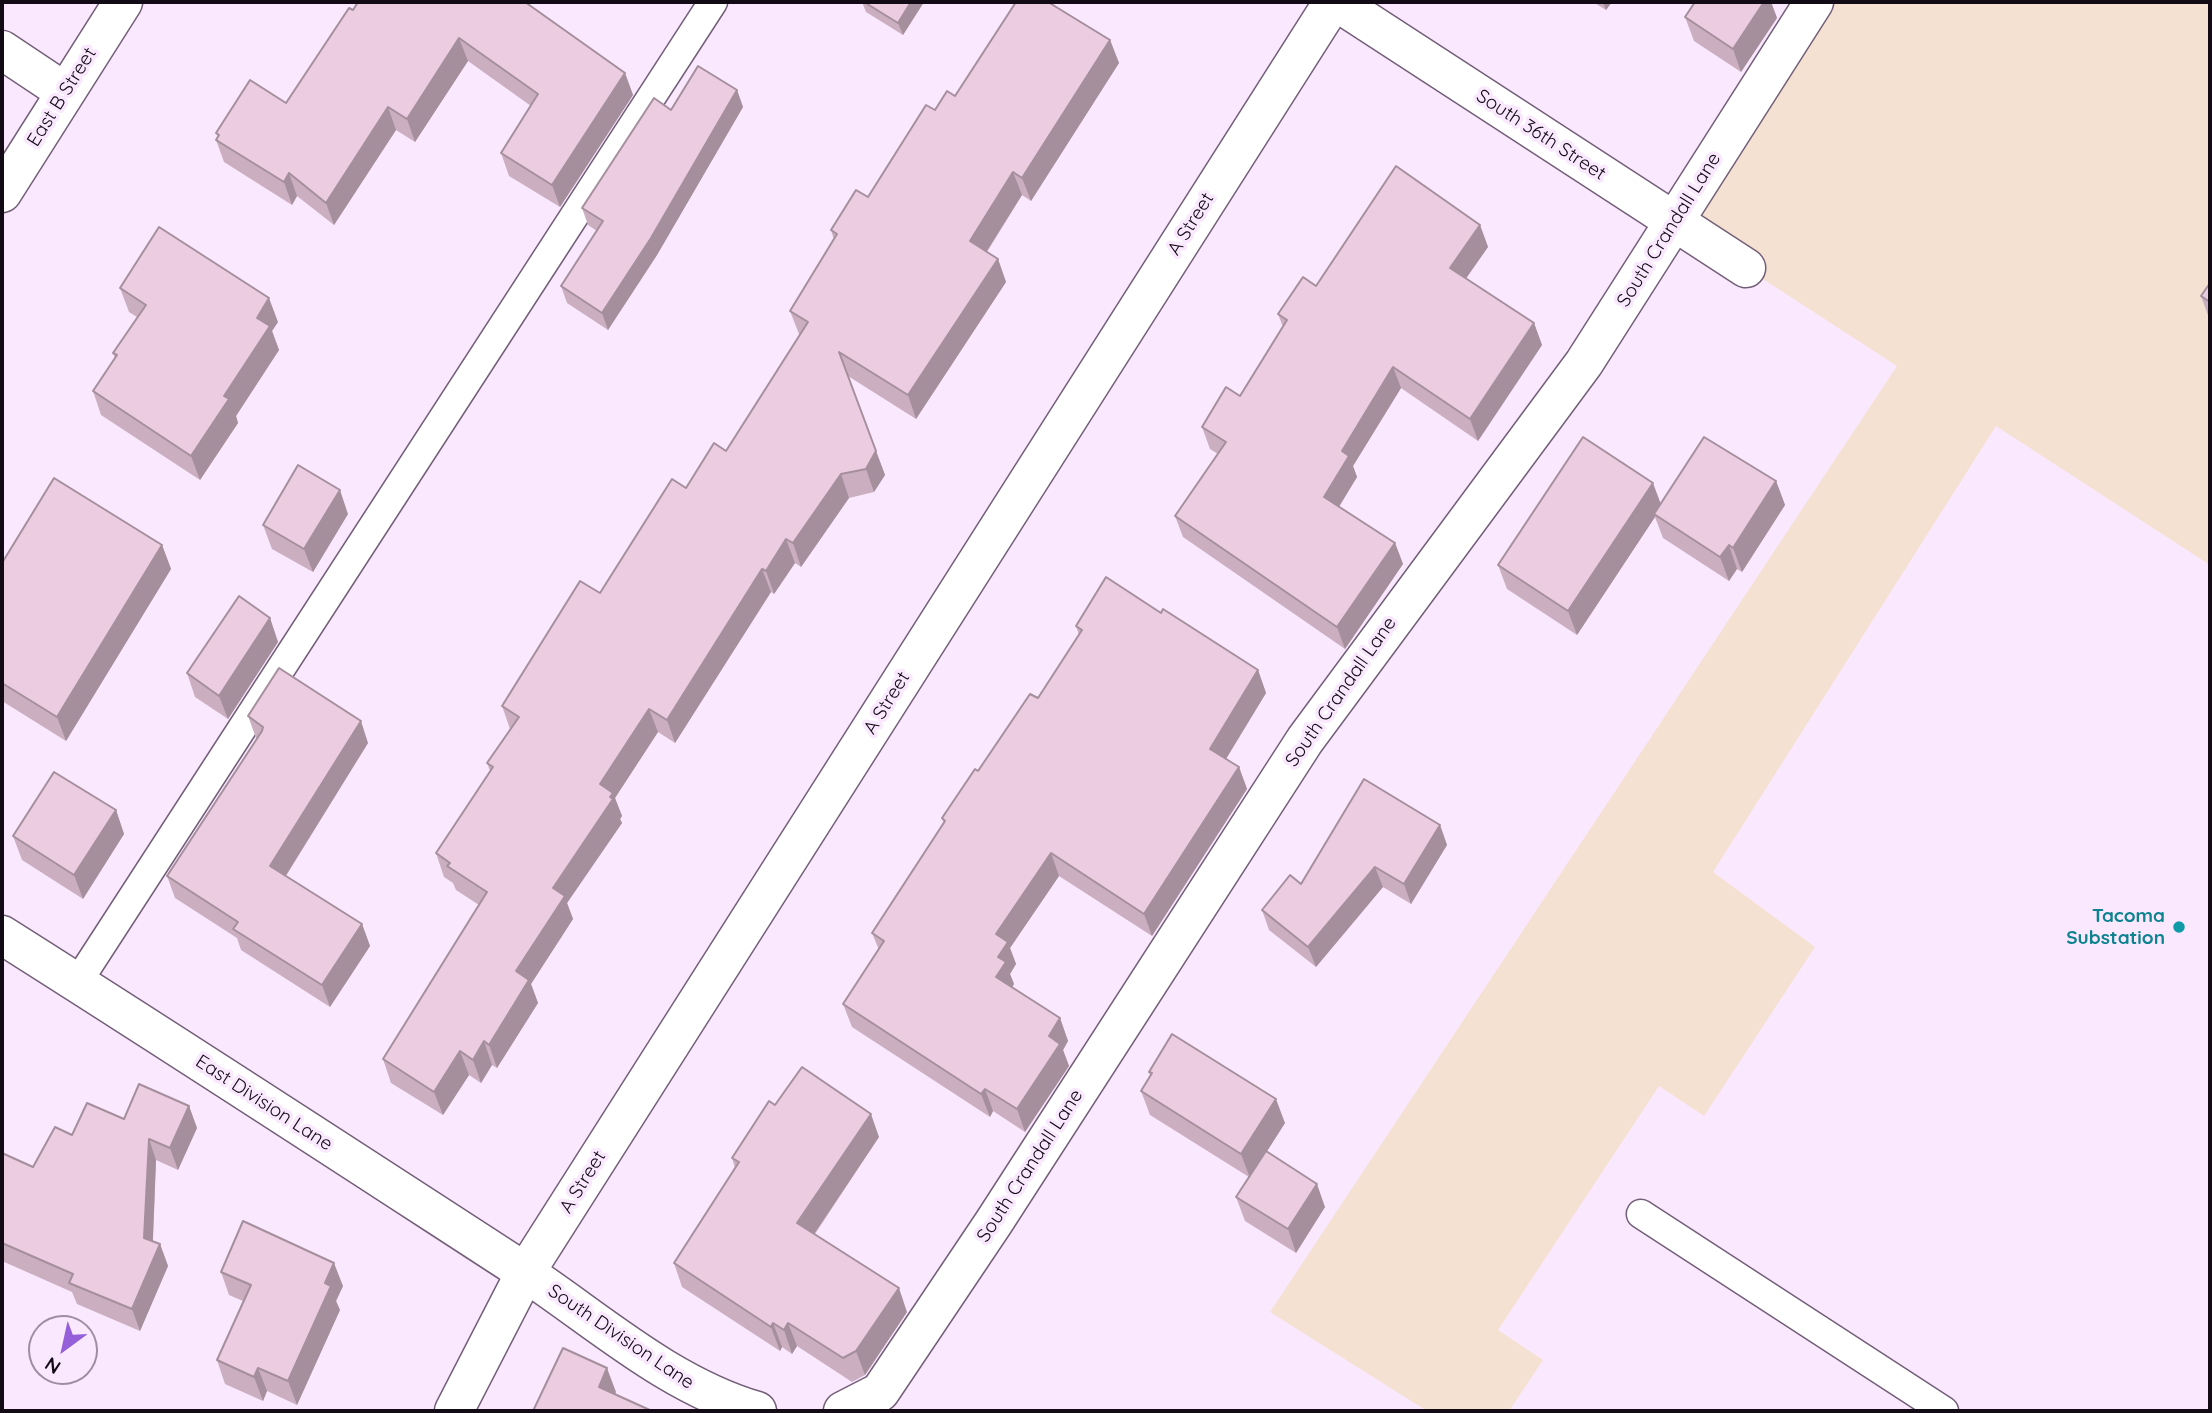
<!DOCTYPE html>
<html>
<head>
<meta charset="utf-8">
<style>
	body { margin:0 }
	#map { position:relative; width:2212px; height:1413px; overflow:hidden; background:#fae8ff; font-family:Quicksand,sans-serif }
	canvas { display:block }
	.frame { position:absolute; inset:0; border:4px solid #120a14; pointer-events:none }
	.north { position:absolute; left:28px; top:1315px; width:70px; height:70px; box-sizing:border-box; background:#fae8ff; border:2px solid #9d8fa1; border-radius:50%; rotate:213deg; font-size:19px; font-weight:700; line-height:28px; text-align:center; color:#120a14 }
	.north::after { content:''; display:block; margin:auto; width:24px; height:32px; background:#945fd8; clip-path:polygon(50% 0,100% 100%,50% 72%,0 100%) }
</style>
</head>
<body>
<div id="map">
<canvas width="2212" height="1413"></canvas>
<div class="frame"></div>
<div class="north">N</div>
</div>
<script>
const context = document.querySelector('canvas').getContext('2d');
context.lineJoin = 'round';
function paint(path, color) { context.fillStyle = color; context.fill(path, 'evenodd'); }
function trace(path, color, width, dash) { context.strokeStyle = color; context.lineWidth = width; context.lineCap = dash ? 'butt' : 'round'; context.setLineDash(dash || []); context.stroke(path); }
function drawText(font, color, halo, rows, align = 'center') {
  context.font = font + ' Quicksand,sans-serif'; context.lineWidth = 7; context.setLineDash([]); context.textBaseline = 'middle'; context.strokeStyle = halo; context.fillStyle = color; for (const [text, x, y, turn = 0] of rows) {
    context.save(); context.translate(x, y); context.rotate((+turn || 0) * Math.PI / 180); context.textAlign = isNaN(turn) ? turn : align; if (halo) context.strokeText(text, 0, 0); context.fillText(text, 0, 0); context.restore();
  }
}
paint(new Path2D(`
	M1814,2h396v563l-214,-139 -283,446 102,75 -111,169 -45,-30 -161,244 45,30 -34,51h-82l-157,-99 627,-946 -222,-144z`), '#f5e1d2');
const service = new Path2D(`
	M77,983l636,-981
	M1641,1214l303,197`);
const minor = new Path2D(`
	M1337,2l409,266
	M2,50l63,42
	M2,193l121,-191
	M2,935c171,108 341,219 512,330 79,51 151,119 243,146
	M454,1411l71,-138 808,-1271
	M843,1411l37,-19 114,-170 311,-482 279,-377 230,-361`);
trace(service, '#735f78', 31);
trace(minor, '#735f78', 41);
trace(service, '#fff', 28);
trace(minor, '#fff', 38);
paint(new Path2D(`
	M862,2h62l-21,33 -37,-23z
	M1593,2h19l-6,8z
	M1695,2h76l6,16 -36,54 -47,-31 -9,-24z
	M353,10l272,63 8,22 -73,112 -51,-31 -8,-23 30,-47 -63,-45 -53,81 -19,-12 -62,95 -37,-29 -5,9 -68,-43 -8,-22 2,-3 -2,-4 70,-30z
	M1110,40l9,23 -88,138 -9,-6 -35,57 11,7 8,23 -90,137 -68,-43 37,99 -11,17 -25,6 -48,69 -6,-4 -21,31 -3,-2 -96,151 -17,-11 -43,66 7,18 -2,3 2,4 -55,80 6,16 -42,65 7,19 -41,65 -5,-3 -11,18 -12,-8 -26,40 -52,-32 -8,-24 96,-154 -23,-15 -3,-7 -9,-6 -8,-24 54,-82 -3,-8 23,-34 -8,-23 98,-113 86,-105 40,-37 74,-116 -1,-1 -9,-23 44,-71 -3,-10 37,-33 67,-87 20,-14z
	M737,90l6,17 -86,148 -49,75 -41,-27 -6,-17 36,-55 -9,-6 -6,-17 89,-98z
	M1480,225l8,22 -22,31 68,45 8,22 -64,96 -77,-53 -48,78 4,11 -18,30 56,36 8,21 -58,85 -162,-112 -8,-21 43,-62 -8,-5 -8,-22 38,-31 43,-69 -5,-13 38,-28z
	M2210,283v38l-9,-25z
	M120,288l158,34 -6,9 7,19 -43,66 2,7 -38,57 -99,-65 -8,-24 22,-33 -2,-5 24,-36 -8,-5z
	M1776,481l9,24 -43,67 -5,-3 -8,12 -66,-43 -8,-21 -78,118 -70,-46 -9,-24 163,-61z
	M348,514l-35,58 -41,-23 -9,-24z
	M162,545l9,24 -105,172 -64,-40v-138z
	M1161,613l97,57 8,23 -40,66 13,8 8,22 -95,147 -93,-60 -49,72 6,16 -6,10 4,10 -2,3 48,31 8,23 -5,9 6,16 -44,66 -32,-21 -3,6 -138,-90 -9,-23 36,-54 -7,-17 72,-110 -2,-5 36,-47 60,-73 41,-63 -3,-9z
	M270,618l8,24 -50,77 -33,-22 -8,-24z
	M248,716l120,27 -82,133 76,48 8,22 -40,61 -89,-57 -4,-12 -62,-40 -8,-22 90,-137 -1,-1z
	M116,810l8,24 -41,65 -61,-39 -9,-24z
	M1440,825l7,20 -36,59 -28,-17 -67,80 -47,-37 -7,-20 39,-26z
	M1149,1072l136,51 -18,28 58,56 -29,46 -51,-32 -9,-24 13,-20 -99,-62 -9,-24 9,-16z
	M775,1105l104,32 -64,97 92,78 -42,63 -13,7 -55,-36 -5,8 -10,-7 -2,4 -98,-64 -8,-24 61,-95 -3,-10z
	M189,1106l8,22 -19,42 -22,-10 -3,81 7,3 8,22 -28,65 -63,-27 -5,-12 -70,-31v-108l31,14 39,-32z
	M221,1272l122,14 -7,15 4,9 -43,95 -30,-14 -4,10 -38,-17 -8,-24 26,-59 -14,-6z`), '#cbafc1');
paint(new Path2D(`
	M911,2h13l-21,33 -5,-12z
	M1603,2h9l-6,8z
	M1764,2h7l6,16 -36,54 -8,-23z
	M459,38l9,23 -53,81 -8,-23z
	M1110,40l9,23 -88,138 -9,-23z
	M625,73l8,22 -73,112 -8,-22z
	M737,90l6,17 -86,148 -49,75 -6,-17z
	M388,107l8,23 -62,95 -8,-22z
	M1013,172l9,23 -44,70 -8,-24z
	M289,173l8,23 -5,9 -8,-23z
	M1480,225l8,22 -30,43 -8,-22z
	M998,259l8,23 -90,137 -8,-24z
	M269,298l9,24 -6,9 7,19 -43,66 2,7 -38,57 -9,-24 33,-60 33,-78z
	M1534,323l8,22 -64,96 -8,-22z
	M1393,367l8,21 -48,78 4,11 -25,41 -8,-21 18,-46z
	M876,451l9,24 -11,17 -8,-23z
	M841,474l8,24 -48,69 -8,-24z
	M1776,481l9,24 -43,67 -9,-24z
	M1653,483l9,24 -8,7 1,3 -78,118 -9,-24z
	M340,490l8,24 -35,58 -9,-23z
	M786,539l9,24 -21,31 -8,-23z
	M1395,543l8,21 -58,85 -8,-22z
	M162,545l9,24 -105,172 -9,-24z
	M1729,545l8,24 -8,12 -9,-24z
	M762,569l9,23 -96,151 -8,-23z
	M270,618l8,24 -50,77 -9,-23z
	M1258,670l8,23 -48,79 -8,-23z
	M649,709l9,23 -43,66 7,18 -2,3 2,4 -55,80 6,16 -42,65 7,19 -41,65 -8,-23 27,-74 84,-187z
	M361,721l7,22 -90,145 -8,-22z
	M1239,767l8,22 -95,147 -8,-22z
	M116,810l8,24 -41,65 -9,-24z
	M1440,825l7,20 -36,59 -7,-20z
	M1051,853l8,23 -49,72 6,16 -6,10 4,10 -9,15 -9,-22v-43z
	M1375,867l8,20 -67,80 -8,-20z
	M362,924l8,22 -40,61 -8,-22z
	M1060,1018l8,23 -5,9 6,16 -44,66 -8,-23 32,-73z
	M484,1041l8,24 -11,18 -8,-23z
	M460,1051l9,24 -26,40 -9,-23z
	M985,1089l8,22 -3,6 -9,-23z
	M1276,1099l9,24 -35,55 -9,-24z
	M189,1106l8,22 -19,42 -8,-22z
	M871,1114l8,23 -73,109 -9,-23z
	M149,1139l7,21 -4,100 -8,-22z
	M1317,1184l8,23 -29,46 -8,-24z
	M160,1244l8,22 -28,65 -8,-22z
	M334,1263l9,23 -7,15 4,9 -43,95 -9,-24 37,-98z
	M899,1288l8,24 -42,63 -9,-24z
	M773,1323l9,24 -2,4 -9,-24z
	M788,1323l9,23 -5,8 -8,-24z
	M258,1368l9,23 -4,10 -9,-24z
	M607,1368l9,24 -8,19 -9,-24z`), '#a58f9d');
const building = new Path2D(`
	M358,2h167l100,71 -73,112 -51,-32 37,-59 -79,-56 -52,81 -19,-12 -62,96 -37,-30 -5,9 -68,-42 3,-5 -3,-2 34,-53 36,23 63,-95 4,2z
	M864,2h47l-13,21z
	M1016,2h32l62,38 -88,138 -9,-6 -43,69 28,18 -90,136 -69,-43 37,99 -10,18 -25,5 -48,69 -7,-4 -20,32 -4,-2 -95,151 -18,-11 -49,75 13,9 -3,4 3,2 -60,89 12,8 -49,75 13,9 -40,65 -5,-4 -11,19 -13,-9 -26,41 -51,-33 104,-167 -40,-26 3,-3 -14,-10 57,-86 -6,-4 32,-46 -17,-11 78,-125 20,12 72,-114 14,9 28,-45 12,8 82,-129 -18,-11 47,-77 -6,-4 25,-40 12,7 58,-92 9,5 12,-19 8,5z
	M1695,2h69l-31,47 -48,-32z
	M698,66l39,24 -86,148 -49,75 -41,-27 42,-65 -21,-13 72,-110 17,12z
	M1396,166l84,59 -30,43 84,55 -64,96 -77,-52 -51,84 7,5 -25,41 71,46 -58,84 -162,-111 51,-74 -24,-15 24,-40 14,9 47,-76 -9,-6 25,-37 13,9z
	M159,227l110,71 -12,20 13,8 -46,70 5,3 -38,57 -98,-65 24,-36 -4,-2 33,-48 -26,-17z
	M2210,283v19l-9,-6z
	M1583,437l70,46 -85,128 -70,-46z
	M1704,437l72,44 -43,67 -4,-3 -9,12 -66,-43z
	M298,465l42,25 -36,59 -41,-24z
	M54,478l108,67 -105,172 -55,-34v-120z
	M1106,577l55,36 2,-4 95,61 -48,79 29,18 -95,147 -93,-61 -55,81 12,8 -10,15 8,5 -10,15 64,41 -11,18 11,8 -43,65 -32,-20 -4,5 -138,-90 41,-63 -12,-8 73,-112 -3,-3 33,-49 3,2 52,-77 8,4 44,-68 -6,-4z
	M239,596l31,22 -51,78 -32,-23z
	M279,668l82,53 -91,145 92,58 -40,61 -89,-56 5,-7 -71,-46 95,-145 1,-4 -15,-11z
	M54,772l62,38 -42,65 -61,-39z
	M1364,779l76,46 -36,59 -29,-17 -67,80 -46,-37 28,-35 11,9z
	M1172,1034l104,65 -35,55 -100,-63 11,-18 -3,-1z
	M802,1067l69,47 -74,109 102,65 -43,63 -13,7 -55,-35 -4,7 -11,-7 -2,4 -97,-64 65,-101 -7,-4 37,-57 6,4z
	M139,1084l50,22 -19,42 -21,-9 -5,99 16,6 -28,65 -63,-26 4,-9 -71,-31v-90l31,14 22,-40 17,8 15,-32 37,16z
	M1266,1151l51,33 -29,45 -52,-32z
	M243,1221l91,42 -9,20 6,3 -43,95 -30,-13 -4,9 -37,-17 34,-75 -30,-13z
	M563,1348l44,20 -8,19 53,24h-119z`);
paint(building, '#eccce0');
trace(building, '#a58f9d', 2);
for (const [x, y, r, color] of [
	[2179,927,7,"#0f9aa8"]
]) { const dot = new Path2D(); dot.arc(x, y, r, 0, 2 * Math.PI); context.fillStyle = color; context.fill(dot); trace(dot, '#fae8ff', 2.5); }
drawText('19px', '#120a14', '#fae8ff', [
	["East B Street",62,97,-58],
	["South 36th Street",1541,135,33],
	["A Street",1191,224,-58],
	["South Crandall Lane",1669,230,-58],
	["South Crandall Lane",1341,692,-55],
	["A Street",887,703,-58],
	["East Division Lane",264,1103,33],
	["South Crandall Lane",1030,1166,-57],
	["A Street",583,1182,-58],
	["South Division Lane",621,1337,34]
]);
drawText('bold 19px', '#0d838f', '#fae8ff', [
	["Tacoma",2165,916],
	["Substation",2165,938]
], 'right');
</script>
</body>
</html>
